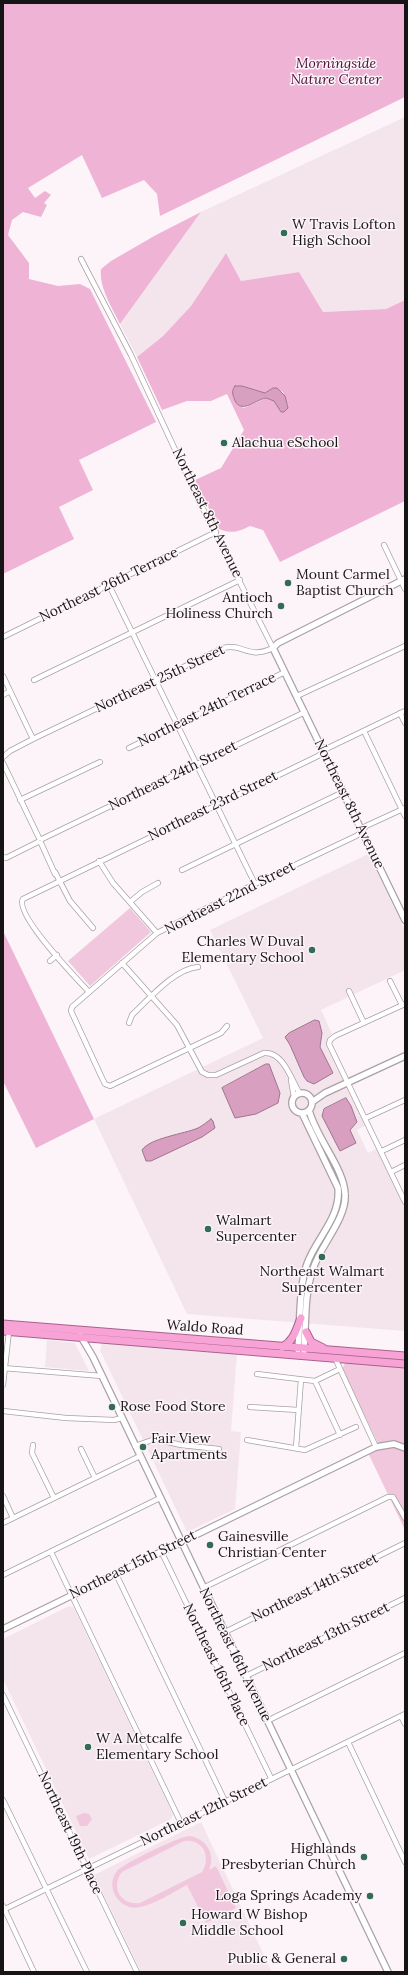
<!DOCTYPE html>
<html>
<head>
<meta charset="utf-8">
<style>
	body { margin:0 }
	#map { position:relative; width:408px; height:1975px; overflow:hidden; background:#fcf4f8; font-family:Lora,serif }
	canvas { display:block }
	.frame { position:absolute; inset:0; border:4px solid #171415; pointer-events:none }
</style>
</head>
<body>
<div id="map">
<canvas width="408" height="1975"></canvas>
<div class="frame"></div>
</div>
<script>
const context = document.querySelector('canvas').getContext('2d');
context.lineJoin = 'round';
function paint(path, color) { context.fillStyle = color; context.fill(path, 'evenodd'); }
function trace(path, color, width, dash) { context.strokeStyle = color; context.lineWidth = width; context.lineCap = dash ? 'butt' : 'round'; context.setLineDash(dash || []); context.stroke(path); }
function drawText(font, color, halo, rows, align = 'center') {
  context.font = font + ' Lora,serif'; context.lineWidth = 3; context.setLineDash([]); context.textBaseline = 'middle'; context.strokeStyle = halo; context.fillStyle = color; for (const [text, x, y, turn = 0] of rows) {
    context.save(); context.translate(x, y); context.rotate((+turn || 0) * Math.PI / 180); context.textAlign = isNaN(turn) ? turn : align; if (halo) context.strokeText(text, 0, 0); context.fillText(text, 0, 0); context.restore();
  }
}
paint(new Path2D(`
	M405,117v183l-19,9 -63,3 -24,-40 -58,9 -15,-28 -35,53 -28,30 -26,21 -17,-33 81,-112z
	M368,854l37,76v40l-84,40 11,24 -4,4 -1,8 40,79 -10,5 11,23 10,-5 27,56v127l-218,-17 -93,-195 169,-81 -53,-108z
	M47,1340l28,3 14,28 -44,-4z
	M102,1343l135,11 -6,77 10,1 -6,77 -48,23 -87,-182z
	M69,1606l5,2 99,206 -2,5 -82,40 -86,-180v-40z
	M201,1822l71,150h-131l-47,-97z`), '#f4e5ed');
paint(new Path2D(`
	M130,908l21,24 -61,54 -22,-25z
	M345,1363l60,4v163l-36,-75 10,-10 -37,-76z
	M84,1813l5,1 3,5 -5,7h-7l-4,-10z
	M189,1836c17,2 27,18 20,34l7,-4 20,42 -30,15 -19,-38c-14,7 -31,19 -47,22 -20,5 -36,-20 -23,-36 7,-8 61,-34 72,-35zM184,1841c18,-3 28,15 18,31l-62,31c-19,3 -30,-16 -18,-31z`), '#f1c7de');
paint(new Path2D(`
	M3,3h402v94l-245,119 -3,-22 -13,-14 -42,18 -20,-43 -54,33 7,10 10,-7 6,4 -7,8 3,2 -6,12 -18,-5 -11,8 -4,15 21,28v16l29,7 22,-2 10,5 66,133 -77,38 14,30 -34,17 15,32 -71,35z
	M201,212l-81,112c-8,-17 -21,-36 -19,-55l10,-8 45,-26z
	M226,253l15,28 58,-9 24,40 63,-3 19,-9v201l-125,61 -17,-32 -13,-4c-12,6 -19,8 -31,3l-24,-49 26,-12 23,-38 -17,-36 -16,7h-24l-25,9 -25,-53 26,-21 28,-30zM235,386h7l23,7 8,-5 10,4 5,14 -4,6h-3l-7,-11 -8,-3 -22,10c-9,-3 -14,-14 -9,-22z
	M3,931l91,188 -58,29 -33,-67z`), '#efb4d5');
const water = new Path2D(`
	M235,386h7l23,7 8,-5h4l8,8 3,12 -4,4h-3l-7,-11 -8,-3c-12,2 -26,18 -32,0 -2,-5 -2,-8 1,-12z
	M315,1020l4,1 3,12 -2,14 13,26 -19,11 -7,-3 -3,-4 -14,-32 -5,-8 4,-4z
	M266,1064h3l11,29 -2,10 -22,11 -21,4 -13,-30z
	M346,1098l5,8 6,16 -7,8 6,13 -16,8 -18,-35 2,-7z
	M211,1119l2,2 2,7 -13,9 -51,24h-5l-4,-11c8,-12 42,-16 56,-22 4,-2 9,-6 13,-9z`);
paint(water, '#d99fc0');
trace(water, '#9f758d', 1);
const minor = new Path2D(`
	M384,545l21,44
	M109,585l146,299
	M3,637l213,-105
	M3,676l30,63
	M34,680l206,-100
	M3,695l7,-4
	M297,696l108,-50
	M400,713l5,10
	M364,731l41,85
	M129,748l156,-76
	M3,757l7,-6 23,-12 190,-91c21,-5 24,12 50,0l-74,-147 -68,-146 -50,-96
	M3,763l36,75
	M20,800l80,-38
	M42,839l263,-127
	M41,843l14,31
	M3,857l3,1 32,-16
	M99,861l14,22 44,50
	M182,870l161,-78
	M55,872l15,29 23,27
	M130,902l12,-10 16,-9
	M50,961l7,-6
	M122,963l55,62 25,47 6,3h8l48,-22c19,-2 27,26 36,41
	M390,981l12,24
	M349,991l15,32
	M89,992c-12,-13 -75,-78 -66,-93l295,-143 10,-8 77,-37
	M405,1004l-70,32 -5,4 -1,4 76,158
	M129,1023l3,-8c17,-16 42,-46 66,-48
	M227,1026l-6,7 -111,53 -5,-2 -3,-6 -31,-67 1,-4 85,-74 98,-49 101,-48 6,-4 4,-6 39,-18
	M291,1080l3,17
	M366,1118l39,-18
	M382,1151l23,-11
	M391,1172l14,-7
	M335,1358l41,89
	M3,1368l99,8
	M257,1374l58,7 25,-12
	M315,1381l25,54
	M3,1385l6,-54
	M250,1407l48,3
	M3,1411l63,7 48,2 8,-2
	M247,1440l58,10 51,-23
	M33,1445l-1,8 22,45
	M135,1446l20,-7 26,6 38,4
	M296,1448l5,-69
	M81,1449l14,29
	M3,1496l10,22
	M3,1523l137,-67
	M161,1551l110,227
	M51,1552l130,271
	M116,1574l109,227
	M3,1575l157,-77
	M203,1588l185,-91h5l12,21
	M225,1632l180,-89
	M246,1676l159,-78
	M3,1695l134,277
	M401,1716l4,8
	M267,1721l138,-68
	M348,1742l57,120
	M3,1800l84,172
	M3,1906l31,66
	M3,1910l402,-196`);
const tertiary = new Path2D(`
	M405,579l-127,64 -5,5 132,272
	M292 1103a10 10 0 1 1 20 0a10 10 0 1 1-20 0Z
	M312,1102l13,-9 80,-37
	M80,1335l13,22 295,615
	M298,1350c2,-23 1,-65 9,-86 9,-26 34,-46 31,-76l-36,-75
	M304,1351c2,-26 0,-57 9,-82 7,-23 34,-51 32,-75 -1,-26 -29,-56 -36,-84
	M3,1629l373,-182 18,-3 11,4`);
const trunk = new Path2D(`
	M3,1324l402,32
	M3,1331l402,33
	M306,1332l5,10 12,6
	M282,1347c12,-6 14,-17 19,-29`);
trace(minor, '#a9a1a5', 6);
trace(tertiary, '#a9a1a5', 8);
trace(trunk, '#a8628c', 9);
trace(minor, '#fff', 4.5);
trace(tertiary, '#fff', 5.5);
trace(trunk, '#f8a3d6', 7);
for (const [x, y, r, color] of [
	[284,233,4,"#336b54"],
	[224,443,4,"#336b54"],
	[288,583,4,"#336b54"],
	[281,606,4,"#336b54"],
	[312,950,4,"#336b54"],
	[208,1229,4,"#336b54"],
	[322,1257,4,"#336b54"],
	[112,1407,4,"#336b54"],
	[143,1447,4,"#336b54"],
	[210,1545,4,"#336b54"],
	[88,1747,4,"#336b54"],
	[364,1857,4,"#336b54"],
	[370,1896,4,"#336b54"],
	[183,1923,4,"#336b54"],
	[344,1959,4,"#336b54"]
]) { const dot = new Path2D(); dot.arc(x, y, r, 0, 2 * Math.PI); context.fillStyle = color; context.fill(dot); trace(dot, '#fcf4f8', 1.5); }
drawText('italic 14px', '#4f0b3a', '#fcf4f8', [
	["Morningside",336,64],
	["Nature Center",336,80]
]);
drawText('14px', '#171415', '#fcf4f8', [
	["W Travis Lofton",292,225],
	["High School",292,241],
	["Alachua eSchool",232,443],
	["Mount Carmel",296,575],
	["Baptist Church",296,591],
	["Antioch",273,598,"right"],
	["Holiness Church",273,614,"right"],
	["Charles W Duval",304,942,"right"],
	["Elementary School",304,958,"right"],
	["Walmart",216,1221],
	["Supercenter",216,1237],
	["Northeast Walmart",322,1272,"center"],
	["Supercenter",322,1288,"center"],
	["Rose Food Store",120,1407],
	["Fair View",151,1439],
	["Apartments",151,1455],
	["Gainesville",218,1537],
	["Christian Center",218,1553],
	["W A Metcalfe",96,1739],
	["Elementary School",96,1755],
	["Highlands",356,1849,"right"],
	["Presbyterian Church",356,1865,"right"],
	["Loga Springs Academy",362,1896,"right"],
	["Howard W Bishop",191,1915],
	["Middle School",191,1931],
	["Public & General",336,1959,"right"]
], 'left');
drawText('14px', '#171415', '#fcf4f8', [
	["Northeast 8th Avenue",207,513,64],
	["Northeast 26th Terrace",109,585,-26],
	["Northeast 25th Street",160,679,-25],
	["Northeast 24th Terrace",207,710,-26],
	["Northeast 24th Street",173,776,-26],
	["Northeast 8th Avenue",349,804,64],
	["Northeast 23rd Street",213,806,-26],
	["Northeast 22nd Street",230,898,-27],
	["Waldo Road",205,1328,4],
	["Northeast 15th Street",133,1565,-26],
	["Northeast 14th Street",315,1588,-26],
	["Northeast 13th Street",326,1637,-26],
	["Northeast 16th Avenue",235,1655,64],
	["Northeast 16th Place",216,1665,64],
	["Northeast 12th Street",204,1812,-26],
	["Northeast 19th Place",70,1833,65]
]);
</script>
</body>
</html>
